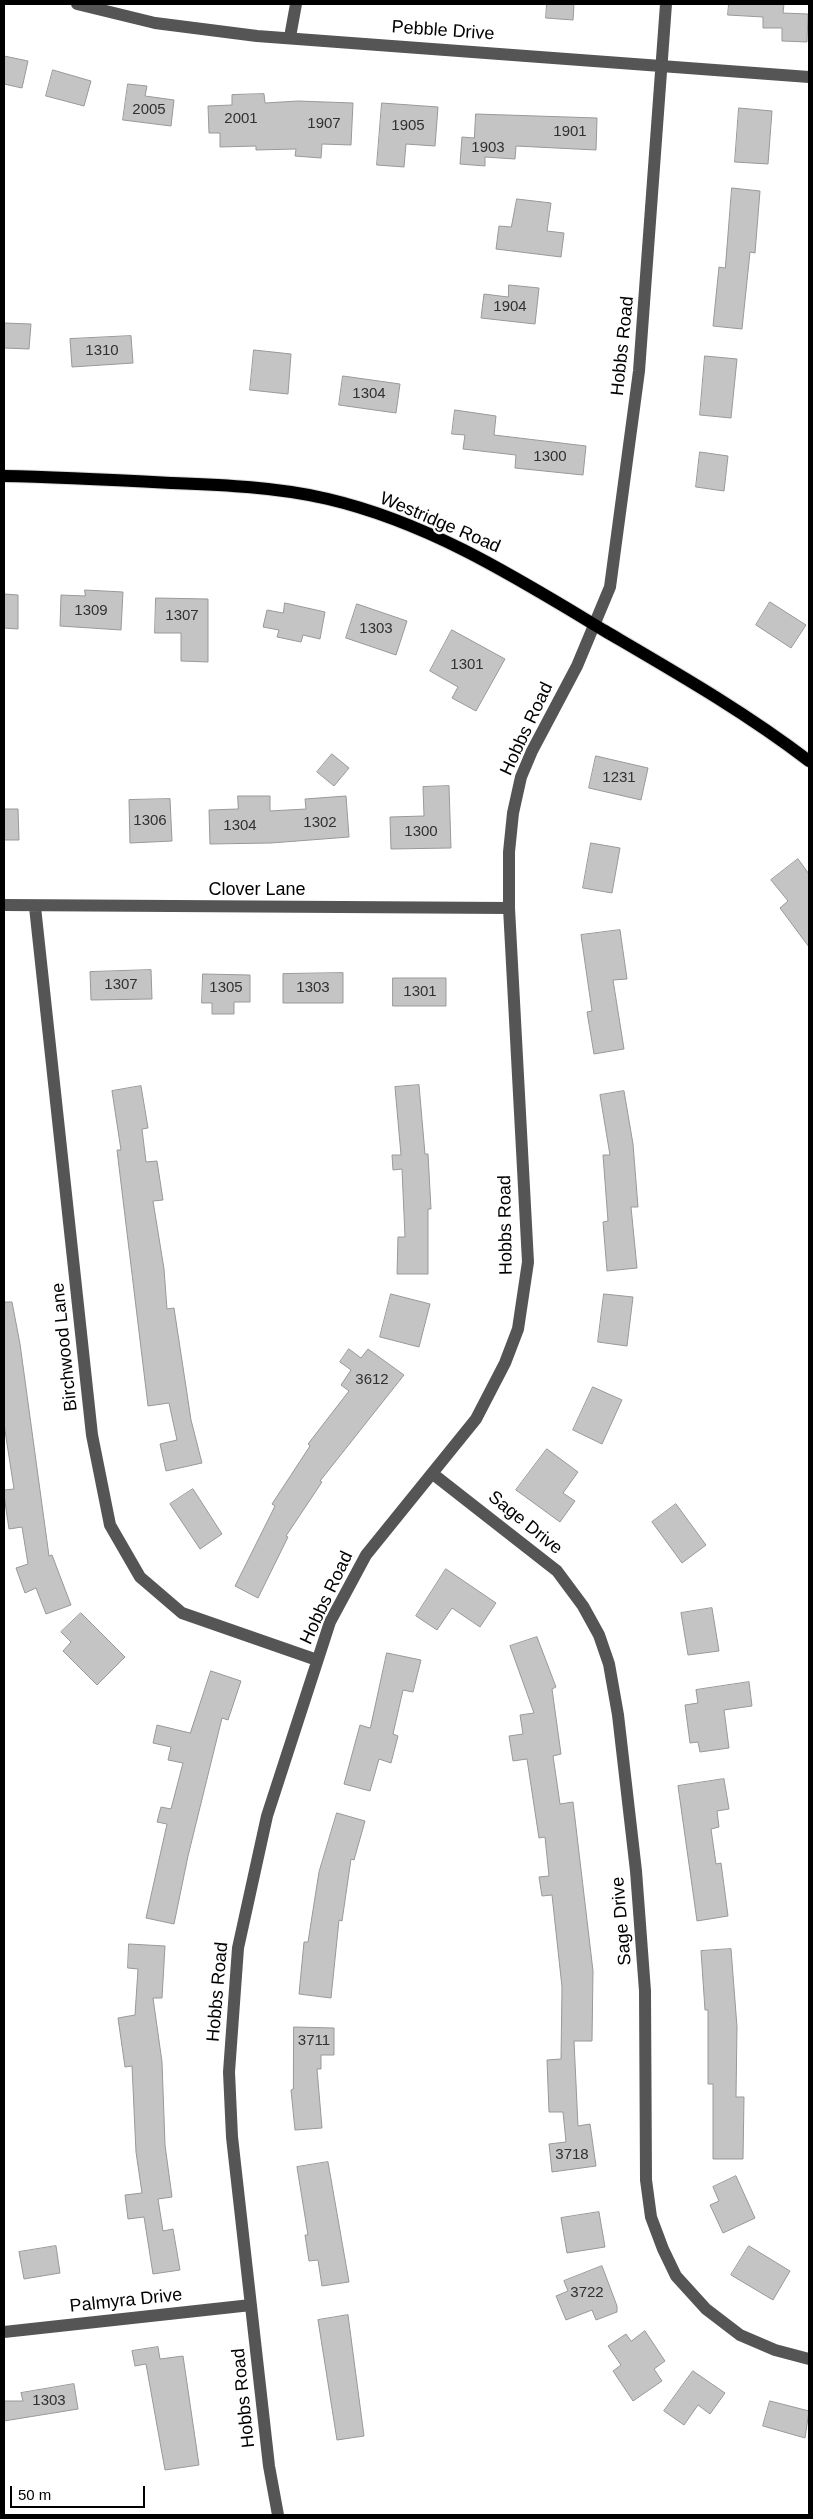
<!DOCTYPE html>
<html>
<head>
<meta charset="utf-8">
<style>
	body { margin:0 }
	#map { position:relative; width:813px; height:2519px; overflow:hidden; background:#fff; font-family:Helvetica,sans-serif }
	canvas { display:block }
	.frame { position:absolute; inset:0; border:5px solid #000; pointer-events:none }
	.scale { position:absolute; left:10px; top:2486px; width:135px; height:22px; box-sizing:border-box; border:2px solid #000; border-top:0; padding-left:6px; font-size:15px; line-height:18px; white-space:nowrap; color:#000; -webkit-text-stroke:4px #fff; paint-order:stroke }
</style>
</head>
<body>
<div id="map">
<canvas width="813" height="2519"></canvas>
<div class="frame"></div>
<div class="scale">50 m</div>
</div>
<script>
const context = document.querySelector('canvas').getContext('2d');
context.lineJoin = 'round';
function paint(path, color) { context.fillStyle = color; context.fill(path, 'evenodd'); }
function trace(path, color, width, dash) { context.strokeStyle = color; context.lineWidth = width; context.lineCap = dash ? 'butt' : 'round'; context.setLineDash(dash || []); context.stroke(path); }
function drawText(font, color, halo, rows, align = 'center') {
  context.font = font + ' Helvetica,sans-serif'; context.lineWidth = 4.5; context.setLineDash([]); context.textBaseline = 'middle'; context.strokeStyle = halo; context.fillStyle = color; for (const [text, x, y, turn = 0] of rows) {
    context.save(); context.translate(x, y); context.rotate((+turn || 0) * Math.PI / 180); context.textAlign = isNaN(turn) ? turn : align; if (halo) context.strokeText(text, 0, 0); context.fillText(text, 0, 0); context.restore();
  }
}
const building = new Path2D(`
	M547,4h27l-1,16 -27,-2z
	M729,4h55l-1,9 25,1 -1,28 -25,-1v-13h-19v-11l-35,-2z
	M4,56l24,5 -6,27 -18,-4z
	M53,70l38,11 -7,25 -38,-10z
	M128,84l19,2 -2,10 29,4 -3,26 -48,-6z
	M264,94l1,9 33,-2 55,2 -2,42 -29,-1 -1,14 -26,-2 1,-7 -40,1v-4l-36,1v-14h-11l-1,-27 24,-1v-10z
	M382,103l56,4 -3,39 -29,-2 -2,23 -27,-2z
	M739,108l33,3 -4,53 -33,-2z
	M476,114l121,4 -1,32 -80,-4 -1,13 -30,-2v9l-25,-2 2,-27 12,1z
	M732,188l28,3 -5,62 -5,-1 -8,77 -29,-3 6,-59 6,1z
	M517,199l34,4 -4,28 17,2 -3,24 -65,-8 3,-23 12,1z
	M509,285l30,3 -4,36 -54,-6 3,-24 24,3z
	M4,323l27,1 -2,25 -25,-1z
	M131,336l2,27 -61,4 -2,-28z
	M254,350l37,4 -3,40 -38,-4z
	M705,356l32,3 -6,59 -31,-3z
	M343,376l57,8 -4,29 -57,-8z
	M455,410l41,6 -2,19 92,11 -3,29 -68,-7 1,-13 -53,-6 2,-14 -13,-1z
	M700,452l28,4 -4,35 -28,-4z
	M85,590l38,2 -2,38 -61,-4 1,-31 24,1z
	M4,594l14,1v34l-14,-1z
	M156,598l52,1v63l-27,-1v-28h-26z
	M770,602l36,23 -15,23 -35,-23z
	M285,603l40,9 -5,27 -17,-4 -2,7 -24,-5 2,-7 -16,-3 4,-17 16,3z
	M357,604l50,17 -11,34 -50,-17z
	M452,630l53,29 -29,52 -24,-13 6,-11 -28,-16z
	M332,754l17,14 -15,18 -17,-14z
	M596,756l52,12 -7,32 -52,-12z
	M449,786l2,62 -60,1 -1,-32 34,-1 -1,-29z
	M238,796h32v15l36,-2 -1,-10 41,-3 3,41 -78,6 -61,1 -1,-34 29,-1z
	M170,799l2,42 -42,2 -1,-43z
	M4,809h14l1,31h-15z
	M591,843l29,5 -8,45 -29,-5z
	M798,859l11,15v73l-29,-39 8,-7 -17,-21z
	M620,930l7,49 -14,1 11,69 -30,5 -7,-42 5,-1 -11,-76z
	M151,970l1,29 -61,1 -1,-28z
	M343,973v30h-60v-29z
	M203,974l47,1v27h-16v12h-22v-11h-10z
	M393,978h53v28h-53z
	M419,1085l6,69h3l3,55h-3v65h-31l1,-37h7l-3,-68 -9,1 -1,-15h9l-6,-68z
	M141,1086l7,42 -6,1 4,33 11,-1 6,39 -10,1 11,68 3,40 7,-1 17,112 11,43 -36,8 -6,-27 17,-4 -8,-37 -21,3 -31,-256h4l-9,-59z
	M624,1091l9,53 5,63h-7l6,61 -30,3 -4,-49 5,-1 -5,-66h7l-10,-60z
	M391,1294l39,10 -11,43 -39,-10z
	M604,1294l29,3 -6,49 -29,-4z
	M4,1302h8l8,42 29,212 3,-1 19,50 -25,9 -10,-26 -11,5 -9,-25 12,-4 -6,-37 -13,2 -5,-34v-5l10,-1 -10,-65z
	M349,1349l12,9 7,-9 36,26 -84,106 2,1 -36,54 2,1 -30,61 -23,-12 40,-80 -3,-2 38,-58 -2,-2 41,-53 -8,-6 10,-15 -11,-8z
	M593,1387l29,13 -20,44 -29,-14z
	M547,1449l31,23 -15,21 12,8 -15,21 -44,-32z
	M193,1489l29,45 -22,15 -30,-45z
	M676,1504l30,41 -24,18 -30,-41z
	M446,1569l50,34 -16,24 -28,-19 -15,22 -21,-14z
	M712,1608l7,43 -31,4 -7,-42z
	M81,1613l44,44 -28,28 -34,-34 8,-9 -10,-10z
	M537,1637l19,50 -4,2 9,65 -8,2 7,48 13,-2 20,169 -1,70h-18l4,85 12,-2 6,42 -44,6 -3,-28 17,-2 -3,-30h-14l-2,-52 14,-1 1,-72 -10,-92 -10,1 -3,-19 10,-1 -4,-39 -6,1 -12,-79 -14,2 -4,-25 14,-2 -3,-19 14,-2 -24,-67z
	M387,1653l34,7 -8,32 -10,-2 -10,44 5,2 -7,27 -12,-4 -9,32 -26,-7 16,-59 10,3z
	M211,1671l30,10 -13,39 -6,-2 -34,138 -14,68 -28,-6 21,-94 -10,-2 4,-15 10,2 12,-46 -15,-3 3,-13 -18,-4 4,-18 33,8z
	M749,1682l3,24 -28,4 5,38 -29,4 -2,-10 -8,1 -5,-38 13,-2 -2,-13z
	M724,1779l5,30 -12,2 2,16 -8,2 5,35 5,-1 7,53 -31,5 -19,-135z
	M337,1813l28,8 -11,39 -3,-1 -9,62 -3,-1 -8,78 -32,-4 5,-52h4l11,-70z
	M129,1944l36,2 -3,52h-9l9,64 3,83 7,52 -14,2 5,32 10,-2 7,41 -27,4 -9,-57 -16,2 -3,-24 17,-2 -6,-41 -4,-86 -7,1 -7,-49 17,-3 3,-46 -10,-1z
	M731,1949l6,78 -1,70h8l-1,62h-30v-75h-5v-74h-3l-4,-59z
	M294,2027l40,1v27h-13v14h-4l5,59 -27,2 -4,-40 2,-1z
	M328,2162l21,120 -27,4 -4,-26 -9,1 -4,-26h3l-11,-68z
	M736,2176l19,42 -32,15 -13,-28 9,-4 -6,-14z
	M599,2212l6,35 -38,6 -6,-35z
	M56,2246l4,27 -36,6 -5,-27z
	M749,2246l41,25 -17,29 -42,-25z
	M602,2266l15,40v6l-21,8 -4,-10 -26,10 -10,-24 12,-5 -4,-10z
	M348,2315l16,121 -27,4 -19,-120z
	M645,2331l20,30 -11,8 8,12 -29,20 -20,-30 8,-6 -13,-19 18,-12 5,7z
	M158,2347l2,12 23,-3 16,109 -34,5 -19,-106 -11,2 -3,-15z
	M693,2371l32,22 -15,21 -12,-9 -14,20 -20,-14z
	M74,2384l4,25 -74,12v-20h19l-2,-8z
	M770,2401l39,10 -4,27 -42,-12z`);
paint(building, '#c4c4c4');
trace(building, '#999', 1);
const major = new Path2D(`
	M4,476c55,1 111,4 167,7 52,2 106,4 157,16 102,24 189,79 277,132 70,41 140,81 204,130`);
trace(major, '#dbdbdb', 14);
trace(new Path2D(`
	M77,4l78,19 102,13 552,41
	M290,37l6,-33
	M4,905l505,3
	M35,907l57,528 18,90 30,52 42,36 135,47
	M433,1474l124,97 26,35 16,29 10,29 9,51 18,156 9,120 1,189 5,37 12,32 13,27 30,33 34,26 35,15 34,9
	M4,2332l247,-27
	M278,2515l-9,-49 -37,-329 -3,-65 9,-124 29,-132 63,-194 36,-67 110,-136 29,-56 13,-34 10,-67 -19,-354v-56l4,-39 8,-36 11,-26 45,-85 33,-79 29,-216 27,-367`), '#555', 12);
trace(major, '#000', 12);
drawText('15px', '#313131', null, [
	["2005",149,110],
	["2001",241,119],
	["1907",324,124],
	["1905",408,126],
	["1901",570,132],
	["1903",488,148],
	["1904",510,307],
	["1310",102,351],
	["1304",369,394],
	["1300",550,457],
	["1309",91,611],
	["1307",182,616],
	["1303",376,629],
	["1301",467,665],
	["1231",619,778],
	["1306",150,821],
	["1302",320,823],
	["1304",240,826],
	["1300",421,832],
	["1307",121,985],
	["1305",226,988],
	["1303",313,988],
	["1301",420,992],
	["3612",372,1380],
	["3711",314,2041],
	["3718",572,2155],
	["3722",587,2293],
	["1303",49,2401]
]);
drawText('18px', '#000', '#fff', [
	["Pebble Drive",443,31,4],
	["Hobbs Road",623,346,-84],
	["Westridge Road",440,523,23],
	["Hobbs Road",527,729,-65],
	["Clover Lane",257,890],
	["Hobbs Road",506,1225,-91],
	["Birchwood Lane",65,1347,-96],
	["Sage Drive",525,1523,39],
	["Hobbs Road",327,1598,-65],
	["Sage Drive",622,1921,-95],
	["Hobbs Road",218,1992,-85],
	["Palmyra Drive",126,2301,-6],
	["Hobbs Road",244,2398,-96]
]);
</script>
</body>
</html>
